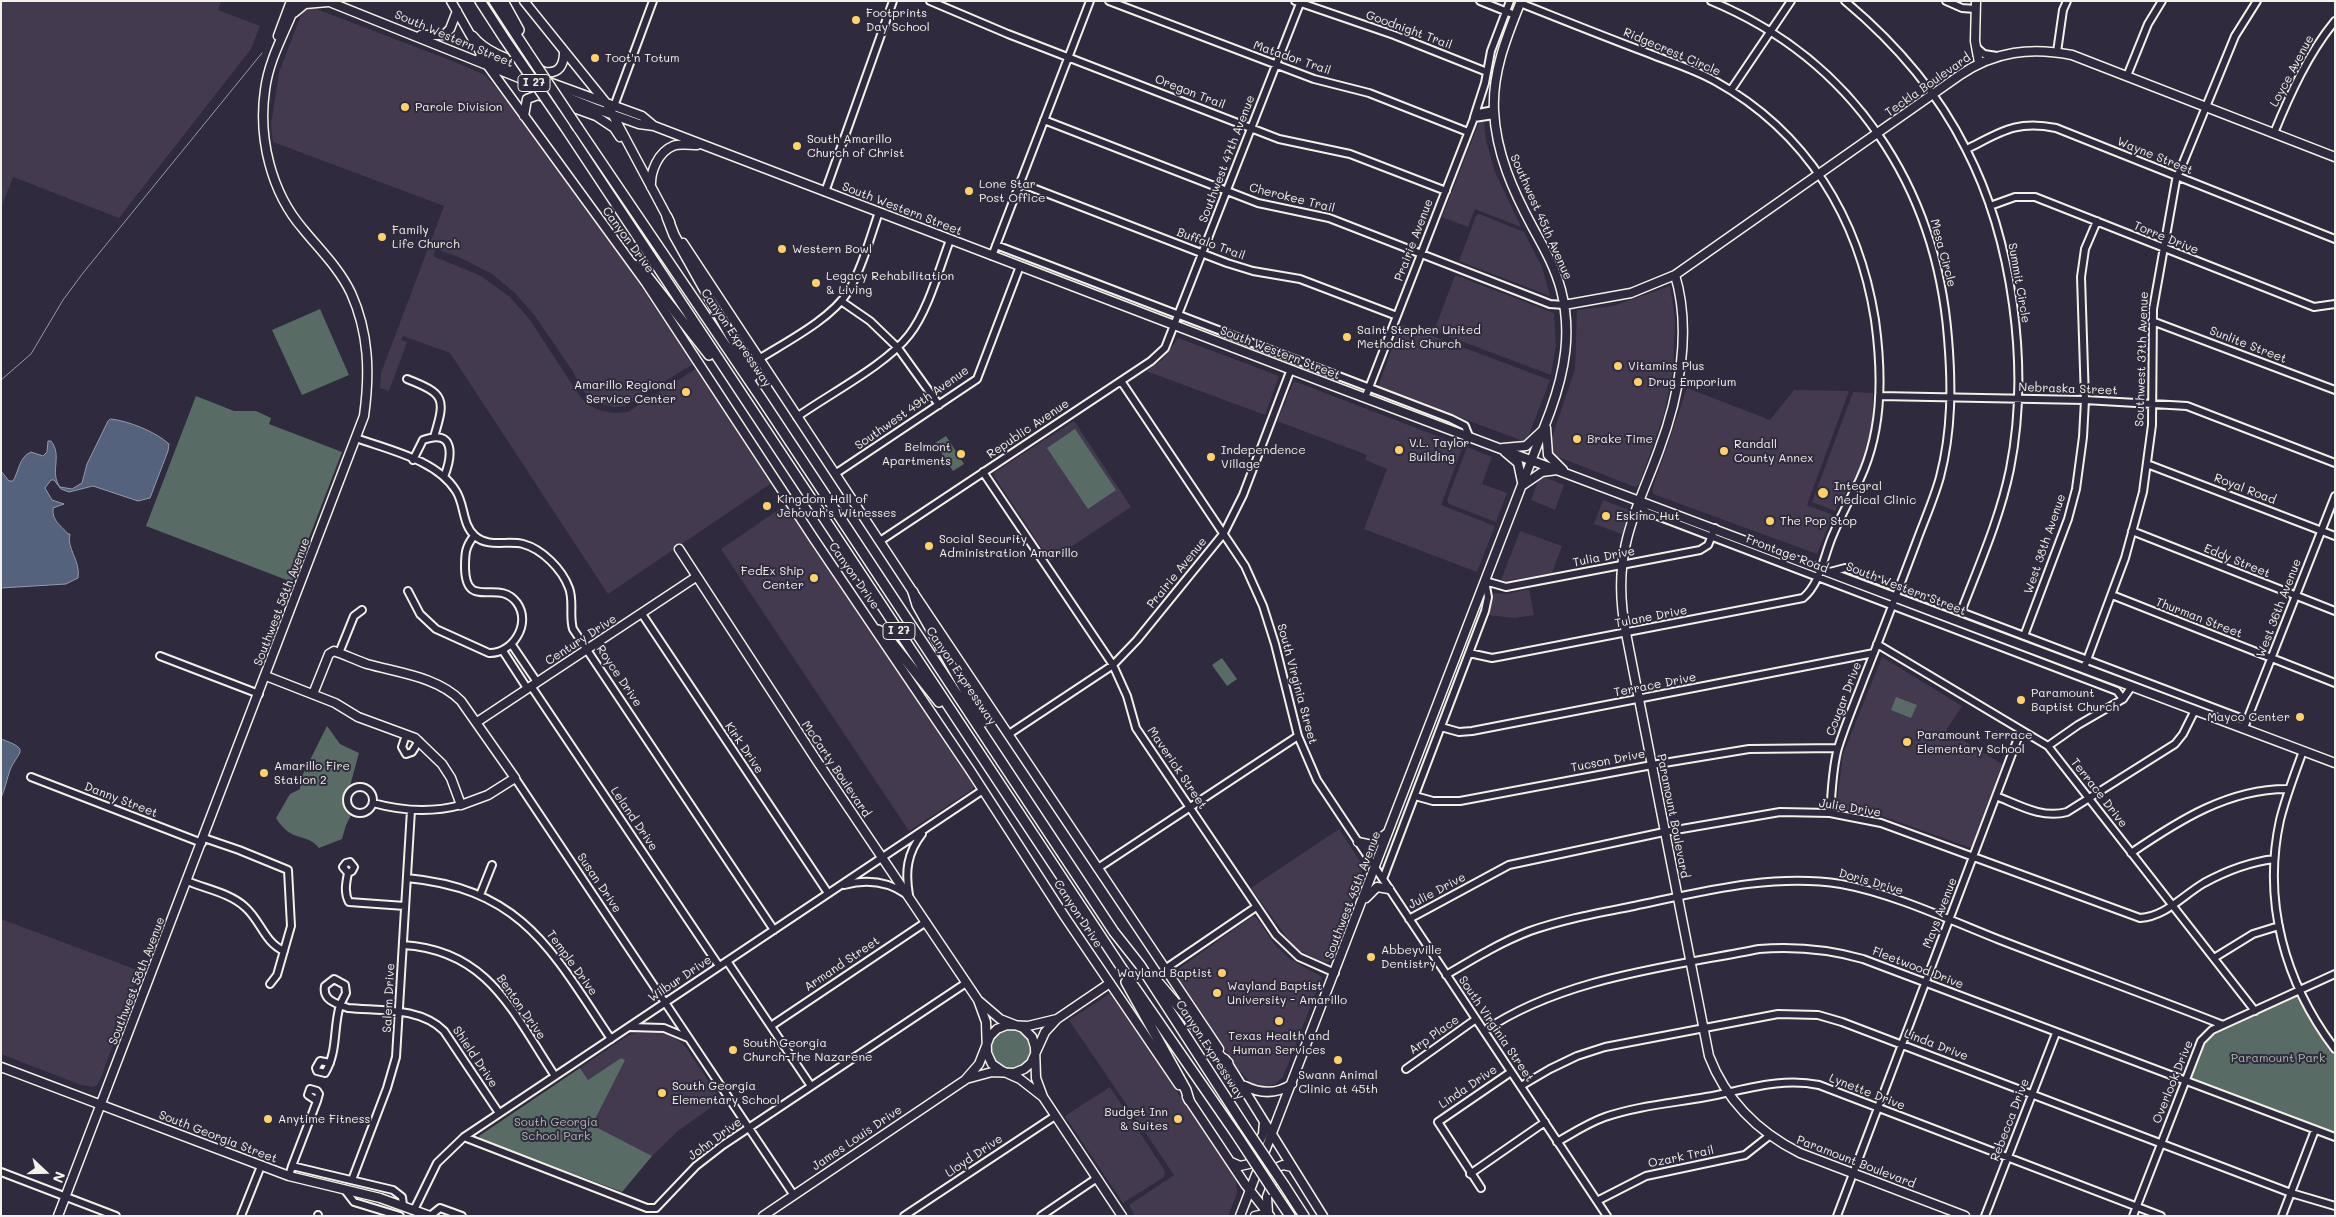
<!DOCTYPE html>
<html>
<head>
<meta charset="utf-8">
<style>
	body { margin:0 }
	#map { position:relative; width:2336px; height:1217px; overflow:hidden; background:#2f2a3d; font-family:Mali,sans-serif }
	canvas { display:block }
	.frame { position:absolute; inset:0; border:2px solid #f4f1e8; pointer-events:none }
	.north { position:absolute; left:20px; top:1147px; width:50px; height:50px; -webkit-text-stroke:4px #2f2a3d; paint-order:stroke; rotate:111deg; font-size:14px; font-weight:700; line-height:20px; text-align:center; color:#f4f1e8 }
	.north::after { content:''; display:block; margin:auto; width:18px; height:22px; background:#f4f1e8; clip-path:polygon(50% 0,100% 100%,50% 72%,0 100%) }
</style>
</head>
<body>
<div id="map">
<canvas width="2336" height="1217"></canvas>
<div class="frame"></div>
<div class="north">N</div>
</div>
<script>
const context = document.querySelector('canvas').getContext('2d');
context.lineJoin = 'round';
function paint(path, color) { context.fillStyle = color; context.fill(path, 'evenodd'); }
function trace(path, color, width, dash) { context.strokeStyle = color; context.lineWidth = width; context.lineCap = dash ? 'butt' : 'round'; context.setLineDash(dash || []); context.stroke(path); }
function drawText(font, color, halo, rows, align = 'center') {
  context.font = font + ' Mali,sans-serif'; context.lineWidth = 4; context.setLineDash([]); context.textBaseline = 'middle'; context.strokeStyle = halo; context.fillStyle = color; for (const [text, x, y, turn = 0] of rows) {
    context.save(); context.translate(x, y); context.rotate((+turn || 0) * Math.PI / 180); context.textAlign = isNaN(turn) ? turn : align; if (halo) context.strokeText(text, 0, 0); context.fillText(text, 0, 0); context.restore();
  }
}
paint(new Path2D(`
	M1,1h220l-3,9 42,16 -9,23 -132,169 -106,-41 -12,31z
	M307,7h4l144,55 30,13 14,16 119,162 75,111 -68,42 -11,1 -13,-3 -18,-13 -11,-21 -37,-54 -20,-23 -23,-19 -31,-16 -25,-9 -3,7 48,20 29,21 20,23 49,75 9,10 11,5 14,3 15,-1 69,-44 76,114 -165,112 -158,-241 -47,-17 -2,4 6,2 -18,49 -9,-3 1,-15 63,-167 -171,-64 -2,-17 8,-53 24,-62z
	M1480,120l4,2 2,19 9,31 26,55 -46,-18 -7,18 -26,-10z
	M1479,214l45,18 18,35 8,29 -91,-35 17,-45z
	M1455,275l99,38 2,32 -5,30 -117,-44z
	M1670,286l5,33 -2,51 -9,44 -25,71 -4,2 -82,-32 -3,-7 1,-8 24,-71 2,-59 36,-4z
	M1401,324l149,56 -23,60 -4,1 -145,-54z
	M1178,338l101,38 -14,39 -119,-44 16,-11z
	M1294,381l169,65 -22,59 54,21 -18,46 -113,-43 23,-60 -22,-9 2,-5 -90,-34z
	M1687,388l83,32 24,-30 55,1 -42,114 26,10 -16,39 -164,-60 -1,-4z
	M1853,392l20,1 -1,33 -12,42 -25,43 -23,-9z
	M1074,421l57,86 -81,54 -56,-85 1,-4z
	M1467,447l25,10 -10,27 25,9 -11,29 -47,-18 -2,-4z
	M1544,477l20,8 -9,25 -24,-10 7,-19z
	M1603,500l26,10 -7,24 -28,-10z
	M787,504l187,280 -1,5 -64,42 -188,-282z
	M1520,531l42,15 -10,27 -47,8 -4,-1z
	M1529,589l5,26 -19,3 -28,-3 7,-22 13,1z
	M1882,657l80,49 -16,24 56,34 -31,84 -86,-31 -49,-8 7,-55z
	M1339,829l24,37v3l-33,92 -5,2 -25,-12 -10,-9 -39,-54z
	M1253,916l4,2 18,27 15,14 32,18 -39,100 -8,7 -10,3 -13,-3 -13,-14 -65,-98z
	M1,919l139,52 -38,104 -4,9 -4,3 -13,-2 -80,-31z
	M1111,993l125,186 1,14 -9,23h-93l-6,-11 45,-30 -105,-155z
	M645,1030l15,1 15,7 10,8 36,54 -43,31 -26,25 -60,-31 29,-67 -33,22 -8,-12 47,-32z
	M1110,1087l55,84 -1,6 -41,26 -58,-87z`), '#433a50');
paint(new Path2D(`
	M320,309l29,66 -47,20 -30,-65z
	M196,396l38,15h22l15,7 -2,6 73,28 -50,130 -146,-56z
	M1075,429l41,61 -28,19 -41,-61z
	M946,436l18,28 -11,7 -18,-28z
	M1222,658l15,21 -10,7 -15,-21z
	M1896,697l21,8 -6,13 -20,-8z
	M327,726l13,18 19,9 -9,33 -7,14 8,15 -5,10 -4,14 -23,9c-12,-16 -27,-4 -43,-30l14,-24 10,-5 1,-11z
	M2298,991l37,58v87l-150,-55 20,-44z
	M991 1049a20 20 0 1 1 40 0a20 20 0 1 1-40 0Z
	M621,1058l4,2 -33,65 60,31 -30,36 -141,-53 -2,-3 101,-68 8,12z`), '#586c65');
const water = new Path2D(`
	M111,419c18,2 45,13 58,25l-1,7 -18,47 -12,3 -45,-15 -24,6 -8,-3 -7,-9h-3l-6,8 7,12 12,4 -11,4c-1,14 8,17 15,26h2c-4,14 11,27 8,44l-12,6 -65,4v-117l8,10h4c6,-10 6,-24 18,-29l12,4 4,-4 1,-11h3c12,15 -2,31 9,46l12,2 10,-6 5,-19 21,-43z
	M1,739c31,11 17,12 9,31 -3,9 -5,19 -9,28z`);
paint(water, '#55627e');
trace(water, '#959ba8', 1);
trace(new Path2D(`
	M1,380l30,-26 32,-54 20,-27 179,-220`), '#959ba8', 1);
const minor = new Path2D(`
	M930,1l78,33 271,105 71,15 96,37
	M1109,1l205,78 55,14 99,39
	M1295,1l99,34 93,37
	M1480,1l35,14
	M1711,1c142,59 225,185 237,337 4,47 4,93 -8,139 -6,22 -16,44 -24,66 -17,45 -34,90 -52,135 -9,24 -19,47 -26,70 -6,21 -6,44 -8,65
	M1845,1c49,41 92,90 121,148 47,91 64,219 44,320 -10,49 -31,96 -49,143
	M1946,1l16,7 13,1
	M1976,47l8,7 13,2
	M2057,52l6,-42 4,-9
	M2127,76l21,-52 14,-23
	M1731,90l60,-89
	M613,109l40,-108
	M1474,117l11,-34 6,-32 19,-50
	M1474,118l20,-3
	M1044,120l214,83 71,15 221,86 14,1
	M2274,133c16,-39 34,-79 61,-112
	M1967,149c34,-17 49,-29 89,-21l279,111
	M1020,183l207,80 26,8 47,8 97,37
	M825,192l68,-191
	M1990,206l25,-9h20l279,110 21,-3
	M996,245l455,174 14,7 4,10
	M992,256l98,-255
	M841,301l29,20 28,27 41,57
	M2152,321l183,69
	M759,359c27,-17 72,-40 89,-67 14,-24 22,-54 31,-80
	M407,379c38,15 39,19 27,58
	M1121,381l124,185 18,40 12,38 23,92 19,44 290,436
	M1879,396l206,4 102,6 148,57
	M1365,398l109,-280 4,-5 16,-3
	M797,417c32,-23 89,-52 112,-82 19,-24 30,-66 41,-95
	M356,438c33,12 81,22 100,53 9,14 6,34 19,45 13,12 33,4 48,8 19,5 39,25 46,44 5,13 0,27 4,41l201,301
	M413,460l10,-20c33,-12 29,17 21,37
	M2147,464l188,72
	M983,472l130,193 14,31 9,32 140,207 23,22 36,16
	M835,474l142,-95 43,-113
	M1638,504l9,8 470,179 6,8
	M2132,531l203,80
	M880,541l271,-180 14,-13 136,-347
	M1830,572l15,-4 393,149 8,6
	M408,591l12,23 16,15 53,24c23,1 43,-29 28,-50 -19,-26 -51,9 -52,-35 0,-14 0,-21 9,-32
	M2112,595l223,88
	M642,614l186,279
	M2024,636l44,-117 8,-30 7,-52 2,-37 -4,-123 4,-28 12,-28
	M1877,644l171,102 207,265
	M512,645l25,37
	M503,651l24,37
	M339,653l15,-37 8,-6
	M1469,653l23,5 11,-2 300,-58c17,-14 21,-42 29,-61 7,-17 15,-32 23,-48 28,-52 28,-111 20,-169 -16,-102 -68,-188 -160,-239 -21,-12 -45,-19 -67,-28 -43,-16 -85,-33 -128,-50
	M160,656l99,38
	M2084,668l41,-110 18,-66 9,-67 1,-116 23,-129 59,-144 22,-35
	M531,686l188,280
	M2245,725l90,-229
	M1441,727l18,5 13,-1 402,-78
	M1009,734l104,-69 24,-25 87,-107 19,-38 48,-126
	M406,735l-4,12 4,7 6,-2 7,-11
	M2048,746l30,-21 45,-26 9,-13
	M2303,751c-8,22 -17,45 -23,69 -18,82 5,163 55,229
	M31,777l171,66
	M515,778l278,416
	M347 800a13 13 0 1 1 26 0a13 13 0 1 1-26 0Z
	M1415,796l18,5h27l192,-36 97,-16 89,-1
	M1996,796c23,9 46,23 71,16l108,-68 8,-10 12,-24
	M373,803c29,8 58,10 88,2
	M204,838l35,12 49,20 3,56 -14,49 -7,9
	M2131,853c47,-32 98,-65 158,-64
	M1098,868l200,-132
	M348,873l-5,-6 3,-4 4,-1 4,5 -2,4 -4,2c-2,10 -4,20 1,29l56,4
	M407,878c116,11 145,73 204,161
	M1383,879l102,-268 3,-14 -3,-16 21,6 194,-37 8,-5 7,-17
	M187,881c19,8 43,12 58,26 16,14 19,35 39,44
	M844,885c22,-6 43,-4 62,9
	M480,895l12,-30
	M909,895c-4,-23 -2,-42 13,-61
	M1409,919l100,-54 155,-33 116,-20 50,1 51,10 259,95c26,-2 42,-22 64,-35 22,-12 46,-21 70,-24
	M403,945c86,5 110,68 152,131
	M2214,958l39,-24 26,-8
	M727,961l84,125
	M1165,969l91,-62
	M1446,975c27,-16 55,-33 84,-44 34,-12 69,-18 104,-25 67,-14 138,-33 207,-22 51,9 111,37 159,56 75,29 149,56 223,85
	M334,979l11,6 1,8 -6,12c-10,-4 -17,-8 -15,-19z
	M771,1026l155,-104
	M630,1027l34,1 24,10
	M1484,1031c78,-53 184,-64 275,-82 37,-3 69,0 104,10l472,178
	M330,1063l-10,-2 -4,7 1,3 8,2c13,-22 8,-45 15,-68l8,3c32,3 72,-1 96,23l55,82
	M1406,1069l70,-50
	M1521,1086l29,-17 27,-13 28,-9 173,-33 40,1 24,7 449,171 44,13
	M464,1137l183,71h9l40,-42 27,-21 243,-162
	M1557,1142c16,-9 31,-19 48,-25 32,-11 68,-14 101,-20 39,-7 74,-20 113,-12l342,131
	M292,1166l101,24 9,7 1,8
	M1,1172l115,44
	M1470,1174l75,-52
	M289,1176l3,-10 25,-65 2,-7 -2,-3 -7,-2 -2,6 9,6
	M352,1180l35,-92 9,-31 15,-247
	M1481,1188l-43,-66 73,-50
	M344,1189l10,13 46,14
	M1597,1201l49,-25 99,-21 24,-19
	M414,1210l23,-47 27,-26 519,-347
	M241,1216l20,-50
	M318,1216v-1
	M430,1216l10,-8 22,8
	M904,1216l151,-100
	M1041,1216l56,-38
	M1837,1216l184,-486
	M1985,1216l71,-183
	M2133,1216l68,-175 11,-11 123,-56
	M2282,1216l33,-86`);
const major = new Path2D(`
	M327,1l267,107 45,16 15,2 677,259 1004,378
	M451,1l37,65 158,217 168,256 156,231 95,147 114,168
	M524,1l83,103 63,118
	M1976,1l-1,40 4,22
	M294,13l11,-9 23,-2
	M421,35h23l6,-6 7,-18
	M278,36l13,-35
	M473,36c15,20 50,27 72,36 14,2 19,-7 19,-20
	M480,57l162,59 12,10
	M524,116l3,-17 11,-4 58,21 18,12 6,9
	M651,187c-1,-15 7,-35 22,-41 6,-3 17,-1 24,-1
	M683,243l230,349 306,457
	M1675,275c17,56 4,122 -16,175 -11,31 -26,61 -33,93 -7,30 -6,60 0,90l83,423c17,44 49,76 91,97l165,63
	M1564,305l67,-12 44,-18 285,-200c35,-24 71,-28 112,-20l263,102
	M1546,428l2,27 15,15
	M1503,448l23,-2 16,-15
	M1505,452l13,11 4,19
	M1523,485l19,-13 15,-2
	M679,549l138,212 161,239 8,22 1,31 5,11 10,7 18,8 23,18
	M266,676l69,27 23,14 57,21 27,26 9,14 10,27 27,-10 27,-17 -54,-77c-23,-24 -62,-28 -94,-37 -11,-4 -22,-9 -33,-13l-5,3 -16,40
	M477,722l219,-145
	M1358,842l14,3 15,-12
	M1366,898l11,-11 12,2
	M979,1001l21,18 23,9 9,9 3,10 1,31 7,19 79,119
	M1225,1059l98,157
	M1,1067l288,109 91,22 50,18
	M966,1079l26,-7 22,1 10,-4 7,-6 14,-31 12,-13 53,-36
	M1245,1086c16,8 32,8 47,-2
	M1187,1097l58,87 25,32
	M1231,1162l9,4 9,-2 14,-30 1,-12
	M58,1216l306,-800c6,-43 5,-83 -13,-123 -12,-25 -31,-43 -48,-64 -32,-37 -45,-91 -38,-139 4,-32 21,-59 32,-89
	M763,1216l202,-136 14,-16 11,-28 7,-7 10,-4 21,1 29,-7
	M1240,1216l310,-804c15,-41 22,-80 11,-122 -6,-23 -17,-42 -28,-62 -20,-37 -37,-75 -39,-117 -2,-39 13,-75 27,-110
	M1255,1216l13,-3 -1,-16 11,-30 5,-2 9,2`);
const highway = new Path2D(`
	M480,1l24,37
	M494,1l32,49
	M503,1l16,29
	M565,127l568,858 103,149
	M578,128l185,273 351,531 26,33 105,162
	M667,217l7,18 79,141
	M634,265l10,7 65,83
	M913,592l4,13 66,117
	M878,630l7,4 54,68
	M1157,981l64,76 7,6
	M1126,982l60,108 3,10
	M1284,1185l20,31
	M1274,1192l16,24`);
trace(minor, '#f4f1e8', 10);
trace(major, '#f4f1e8', 11);
trace(highway, '#f4f1e8', 12);
trace(minor, '#2f2a3d', 6);
trace(major, '#2f2a3d', 8);
trace(highway, '#2f2a3d', 9);
const highwayBridge = new Path2D(`
	M504,38l61,89
	M526,50l52,78
	M1245,1127l39,58
	M1236,1134l38,58`);
trace(highwayBridge, '#f4f1e8', 12, []);
trace(highwayBridge, '#2f2a3d', 9);
for (const [x, y, r, color] of [
	[856,20,5,"#ffd166"],
	[595,58,5,"#ffd166"],
	[405,107,5,"#ffd166"],
	[797,146,5,"#ffd166"],
	[969,191,5,"#ffd166"],
	[382,237,5,"#ffd166"],
	[782,249,5,"#ffd166"],
	[816,283,5,"#ffd166"],
	[1347,337,5,"#ffd166"],
	[1618,366,5,"#ffd166"],
	[1638,382,5,"#ffd166"],
	[686,392,5,"#ffd166"],
	[1577,439,5,"#ffd166"],
	[1399,450,5,"#ffd166"],
	[1724,451,5,"#ffd166"],
	[961,454,5,"#ffd166"],
	[1211,457,5,"#ffd166"],
	[1823,493,6,"#ffd166"],
	[767,506,5,"#ffd166"],
	[1606,516,5,"#ffd166"],
	[1770,521,5,"#ffd166"],
	[929,546,5,"#ffd166"],
	[814,578,5,"#ffd166"],
	[2021,700,5,"#ffd166"],
	[2300,717,5,"#ffd166"],
	[1907,742,5,"#ffd166"],
	[264,773,5,"#ffd166"],
	[1371,957,5,"#ffd166"],
	[1222,973,5,"#ffd166"],
	[1217,993,5,"#ffd166"],
	[1279,1021,5,"#ffd166"],
	[733,1050,5,"#ffd166"],
	[1338,1060,5,"#ffd166"],
	[662,1093,5,"#ffd166"],
	[268,1119,5,"#ffd166"],
	[1178,1119,5,"#ffd166"]
]) { const dot = new Path2D(); dot.arc(x, y, r, 0, 2 * Math.PI); context.fillStyle = color; context.fill(dot); trace(dot, '#2f2a3d', 2); }
for (const [x, y, w] of [
	[534,83,32],
	[899,631,32]
]) { const box = new Path2D(); box.roundRect(x - w / 2, y - 8.5, w, 17, 4); context.fillStyle = '#2f2a3d'; context.fill(box); trace(box, '#f4f1e8', 1); }
drawText('bold 11px', '#f4f1e8', null, [
	["I 27",534,83],
	["I 27",899,631]
]);
drawText('12px', '#f4f1e8', '#2f2a3d', [
	["Footprints",866,13],
	["Day School",866,27],
	["Toot'n Totum",605,58],
	["Parole Division",415,107],
	["South Amarillo",807,139],
	["Church of Christ",807,153],
	["Lone Star",979,184],
	["Post Office",979,198],
	["Family",392,230],
	["Life Church",392,244],
	["Western Bowl",792,249],
	["Legacy Rehabilitation",826,276],
	["& Living",826,290],
	["Saint Stephen United",1357,330],
	["Methodist Church",1357,344],
	["Vitamins Plus",1628,366],
	["Drug Emporium",1648,382],
	["Amarillo Regional",676,385,"right"],
	["Service Center",676,399,"right"],
	["Brake Time",1587,439],
	["V.L. Taylor",1409,443],
	["Building",1409,457],
	["Randall",1734,444],
	["County Annex",1734,458],
	["Belmont",951,447,"right"],
	["Apartments",951,461,"right"],
	["Independence",1221,450],
	["Village",1221,464],
	["Integral",1834,486],
	["Medical Clinic",1834,500],
	["Kingdom Hall of",777,499],
	["Jehovah's Witnesses",777,513],
	["Eskimo Hut",1616,516],
	["The Pop Stop",1780,521],
	["Social Security",939,539],
	["Administration Amarillo",939,553],
	["FedEx Ship",804,571,"right"],
	["Center",804,585,"right"],
	["Paramount",2031,693],
	["Baptist Church",2031,707],
	["Mayco Center",2290,717,"right"],
	["Paramount Terrace",1917,735],
	["Elementary School",1917,749],
	["Amarillo Fire",274,766],
	["Station 2",274,780],
	["Abbeyville",1381,950],
	["Dentistry",1381,964],
	["Wayland Baptist",1212,973,"right"],
	["Wayland Baptist",1227,986],
	["University - Amarillo",1227,1000],
	["Texas Health and",1279,1036,"center"],
	["Human Services",1279,1050,"center"],
	["South Georgia",743,1043],
	["Church-The Nazarene",743,1057],
	["Swann Animal",1338,1075,"center"],
	["Clinic at 45th",1338,1089,"center"],
	["South Georgia",672,1086],
	["Elementary School",672,1100],
	["Budget Inn",1168,1112,"right"],
	["& Suites",1168,1126,"right"],
	["Anytime Fitness",278,1119]
], 'left');
drawText('12px', '#f4f1e8', '#2f2a3d', [
	["Goodnight Trail",1409,30,20],
	["South Western Street",454,39,23],
	["Ridgecrest Circle",1672,52,23],
	["Matador Trail",1292,58,19],
	["Loyce Avenue",2292,71,-62],
	["Teckla Boulevard",1928,85,-35],
	["Oregon Trail",1190,92,21],
	["Wayne Street",2155,156,22],
	["Southwest 47th Avenue",1227,159,-69],
	["Cherokee Trail",1292,198,14],
	["South Western Street",902,209,21],
	["Southwest 45th Avenue",1541,217,66],
	["Torre Drive",2166,238,22],
	["Canyon Drive",628,240,54],
	["Prairie Avenue",1414,240,-69],
	["Buffalo Trail",1211,244,20],
	["Mesa Circle",1943,253,75],
	["Summit Circle",2019,283,80],
	["Canyon Expressway",736,338,56],
	["Sunlite Street",2248,345,21],
	["South Western Street",1280,353,21],
	["Southwest 37th Avenue",2142,359,-88],
	["Nebraska Street",2068,389,2],
	["Southwest 49th Avenue",912,408,-35],
	["Republic Avenue",1028,429,-34],
	["Royal Road",2245,489,21],
	["West 38th Avenue",2045,544,-71],
	["Frontage Road",1787,554,21],
	["Tulia Drive",1604,557,-11],
	["Eddy Street",2237,561,22],
	["Prairie Avenue",1177,573,-51],
	["Canyon Drive",854,576,55],
	["South Western Street",1906,589,21],
	["Southwest 58th Avenue",282,602,-69],
	["West 36th Avenue",2279,608,-69],
	["Tulane Drive",1651,617,-11],
	["Thurman Street",2199,618,21],
	["Century Drive",581,640,-33],
	["Royce Drive",619,676,56],
	["Canyon Expressway",961,676,56],
	["South Virginia Street",1297,684,75],
	["Terrace Drive",1655,685,-11],
	["Cougar Drive",1844,699,-69],
	["Kirk Drive",744,748,56],
	["Tucson Drive",1608,761,-11],
	["Maverick Street",1177,768,56],
	["McCarty Boulevard",836,769,56],
	["Terrace Drive",2099,793,52],
	["Danny Street",121,800,21],
	["Julie Drive",1850,808,9],
	["Paramount Boulevard",1673,816,79],
	["Leland Drive",634,819,56],
	["Doris Drive",1871,882,16],
	["Susan Drive",599,883,56],
	["Julie Drive",1437,891,-28],
	["Southwest 45th Avenue",1353,895,-69],
	["Mays Avenue",1940,913,-69],
	["Canyon Drive",1078,914,57],
	["Temple Drive",572,963,54],
	["Armand Street",842,964,-34],
	["Fleetwood Drive",1918,968,21],
	["Wilbur Drive",680,979,-34],
	["Southwest 58th Avenue",137,981,-69],
	["Salem Drive",389,998,-87],
	["Benton Drive",521,1007,55],
	["South Virginia Street",1496,1029,56],
	["Arp Place",1434,1035,-35],
	["Linda Drive",1936,1045,21],
	["Canyon Expressway",1210,1050,57],
	["Shield Drive",475,1057,56],
	["Overlook Drive",2173,1082,-68],
	["Linda Drive",1468,1087,-34],
	["Lynette Drive",1867,1092,21],
	["Rebecca Drive",2010,1120,-69],
	["South Georgia Street",218,1137,21],
	["James Louis Drive",857,1138,-34],
	["John Drive",715,1139,-36],
	["Lloyd Drive",974,1156,-34],
	["Ozark Trail",1681,1157,-12],
	["Paramount Boulevard",1856,1162,21]
]);
drawText('12px', '#aeb5ad', '#2f2a3d', [
	["Paramount Park",2278,1058],
	["South Georgia",556,1122],
	["School Park",556,1136]
]);
</script>
</body>
</html>
